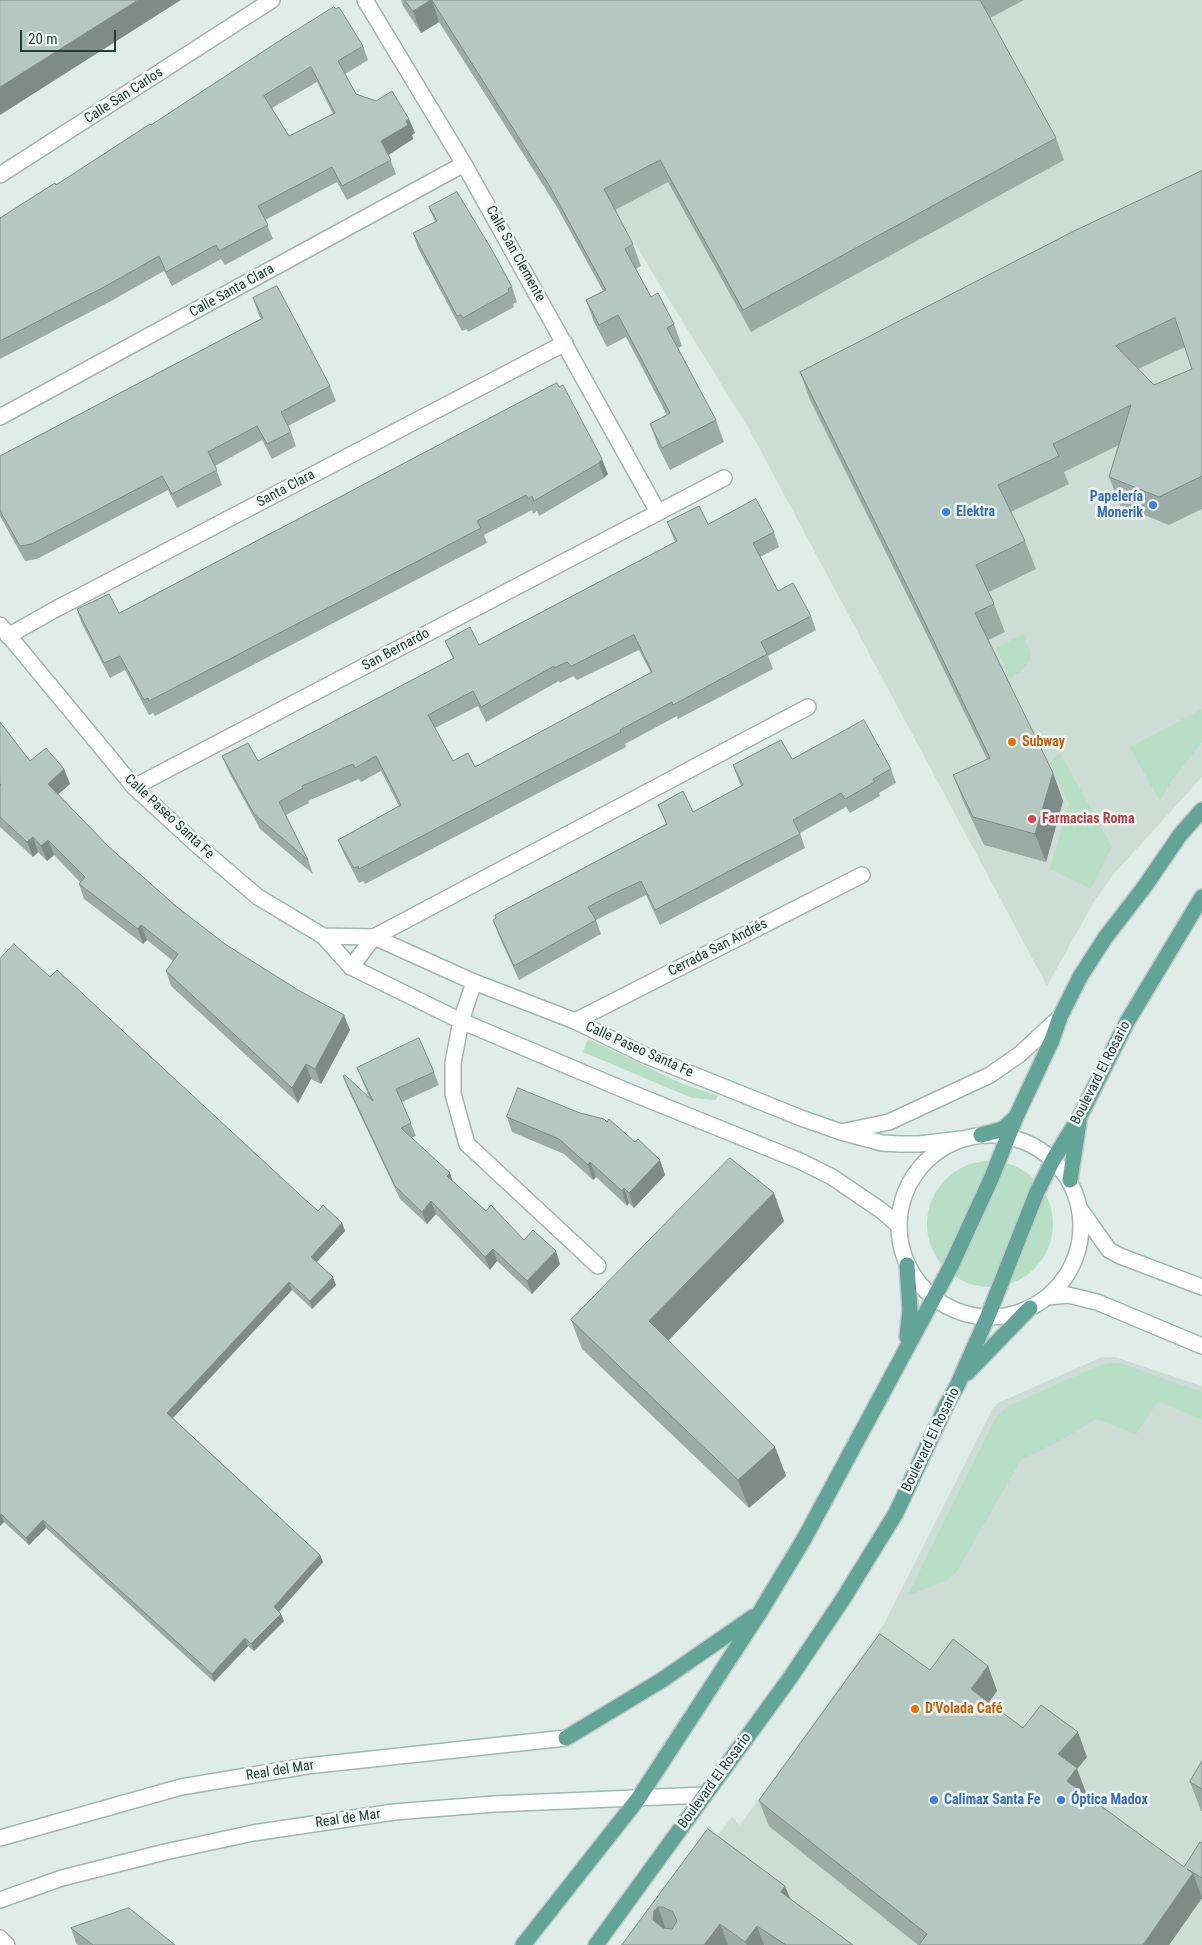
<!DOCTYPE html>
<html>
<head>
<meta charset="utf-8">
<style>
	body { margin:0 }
	#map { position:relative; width:1202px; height:1945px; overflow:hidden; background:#e0ece7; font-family:"Roboto Condensed",sans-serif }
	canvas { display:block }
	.scale { position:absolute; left:20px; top:30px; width:96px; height:22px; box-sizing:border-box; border:2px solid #203d37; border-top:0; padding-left:6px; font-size:15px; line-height:18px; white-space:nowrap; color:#203d37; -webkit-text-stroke:4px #f1f8f5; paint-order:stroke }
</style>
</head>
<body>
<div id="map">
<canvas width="1202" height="1945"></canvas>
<div class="scale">20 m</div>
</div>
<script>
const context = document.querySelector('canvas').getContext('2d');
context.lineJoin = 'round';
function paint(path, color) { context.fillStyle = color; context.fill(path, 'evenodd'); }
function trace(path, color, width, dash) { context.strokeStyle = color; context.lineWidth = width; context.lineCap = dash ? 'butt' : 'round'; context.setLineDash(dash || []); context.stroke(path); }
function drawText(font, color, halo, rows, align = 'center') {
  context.font = font + ' "Roboto Condensed",sans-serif'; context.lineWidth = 5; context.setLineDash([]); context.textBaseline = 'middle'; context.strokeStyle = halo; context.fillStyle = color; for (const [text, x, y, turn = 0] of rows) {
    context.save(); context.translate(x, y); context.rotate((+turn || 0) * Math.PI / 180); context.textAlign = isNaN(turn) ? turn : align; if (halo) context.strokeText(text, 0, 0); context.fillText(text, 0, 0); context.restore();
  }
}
paint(new Path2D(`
	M484,0h718v777l-90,99 -17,24 -48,86 -298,-557z
	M1102,1357h13l87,29v559h-352l-134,-107 16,-21 8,8 144,-201 108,-214 6,-7z`), '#cedcd6');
paint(new Path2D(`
	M1023,634l7,18v9l-10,11 -10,6 -14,-30z
	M1202,709v33l-30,38 -12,22 -30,-55z
	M1060,753l52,94 -21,42 -41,-20 19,-65 -19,-42z
	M588,1039l95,45 35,12 -2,4 -24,-2 -109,-46z
	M927 1224a63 63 0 1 1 126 0a63 63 0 1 1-126 0Z
	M1110,1363h10l82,29v28l-44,-19 -22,33 -40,-15 -31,19 -44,22 -65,113 -10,8 -38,14 88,-178 10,-10 92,-41z`), '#b7dfc5');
const street = new Path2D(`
	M365,0l99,164 194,348
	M0,175l272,-175
	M0,417l464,-253
	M8,636l46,-26 511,-267
	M134,787l590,-309
	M351,967l23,-30 434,-230
	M474,982l-13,39 -8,42v31l14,50 131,122
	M575,1021l287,-146
	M841,1132l48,-10 101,-47 30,-21 40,-37
	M0,1938l7,7`);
const secondary = new Path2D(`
	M0,625l134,162 63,58 61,52 65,39 28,31 110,54 161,68 178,72 32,16 50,34 15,13
	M323,936l51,1 100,45 101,39 67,33 159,64 40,14 41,11 18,1h19l42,-5
	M899 1226a91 91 0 1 1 182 0a91 91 0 1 1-182 0Z
	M1080,1209l29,41 11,6 82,31
	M1048,1297l20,-2 29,7 105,44
	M0,1838l181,-51 126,-21 259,-28
	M0,1900l62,-22 103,-26 88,-19 141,-21 101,-8 210,-9`);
const primary = new Path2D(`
	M981,1135l22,-6 13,-12 36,-77 8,-23 20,-40 25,-39 40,-52 35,-51 22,-25
	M1070,1180l9,-58
	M907,1265l3,45 -3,27
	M967,1373l63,-65
	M566,1738l96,-58 91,-63
	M523,1945l115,-146 122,-187 44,-73 147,-273 40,-87 25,-62
	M596,1945l194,-267 53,-79 53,-86 51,-109 10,-18 31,-70 49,-124 16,-32 26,-42 48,-96 75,-125`);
trace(street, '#a3b4af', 18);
trace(secondary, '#9eb8b1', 18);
trace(primary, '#c1c9c7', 18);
trace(street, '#fff', 15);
trace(secondary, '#fff', 15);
trace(primary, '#62a498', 15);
paint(new Path2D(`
	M401,0h623l-34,18 66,120 8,22 -313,172 -83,-150 -53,28 18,34 8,22 -5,3 15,28 23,27 8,22 -4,2 38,72 8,22 -54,28 -12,-24 -8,-22 17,-9 -41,-78 -19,10 -13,-25 -8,-22 17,-9 -46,-84 -118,-185 -18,11 -18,-27z
	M363,46l5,14 -23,14 11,20 53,25 6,14 -3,2 1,4 -25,15 8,20 -49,26 -10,-18 -72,38 8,19 -48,26 -4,-6 -49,27 -8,-15 -53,30 -111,58v-141l56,-33 95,-60zM317,82l16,32 -44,22 -17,-28z
	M1202,171v338l-33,16 -49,-20 -11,-28 10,-32 -55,27 5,12 -58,28 14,29 11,28 -47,23 5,12 11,28 -17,8 65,133 10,28 -17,61 -62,-17 -20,-42 -11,-28 34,-16 -65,-134 -112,-225 -10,-28zM1185,347l7,22 -38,16 -16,-16z
	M429,207l83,80 5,15 -4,2 1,3 -46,25 -1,-3 -5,2 -44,-83 -5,-15 22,-11z
	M253,298l77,88 6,15 -48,25 3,6 5,14 -24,13 -10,-19 -47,26 7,19 -45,23 -9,-18 -131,69 -12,2 -25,-45v-60l261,-137 -3,-6z
	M557,383l51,91 -4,4 -65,38 -2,-5 -4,3 -1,-4 -48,25 3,8 -332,173 -2,-3 -4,2 -24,-45 -15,8 -28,-54 -5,-15 42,4z
	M667,522l41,2 66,8 5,15 -19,10 18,34 33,25 5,14 -48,26 5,13 -95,50 -1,-3 -52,28 1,3 -261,137 -2,-3 -4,2 -15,-29 -6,-14 61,-34 -18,-35 -20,11 -2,-3 -51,22 1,2 -23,12 22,45 5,14 -53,-45 -32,-59 -6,-14 36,5 195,-102 -8,-18 34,4 196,-103zM639,650l12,23 -176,94 -22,-6 -18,-33 43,-22 8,16 73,-41 1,2 13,-7 4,4z
	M0,722l30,39 34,8 6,15 -12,10 51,53 68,60 48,37 125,86 -29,54 -10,-5 -13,24 -127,-117 -5,-15 7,-10 -26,-21 -4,4 -59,-45 -5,-15 1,-2 -26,-27 -7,6 -9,-9 -5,5 -33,-30z
	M792,759l99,10 5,14 -17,10 1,3 -30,17 -4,-6 -46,26 5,15 -145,77 -14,-30 -50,25 5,14 -82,46 -21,-46 -5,-14 3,-1 -1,-4 171,-91 -8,-19 35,7 48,-26 -3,-7 -5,-14z
	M50,977l268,234 24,12 3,8 -28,31 19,23 -24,24 -20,-19 -119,128 147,137 3,7 -44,50 5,9 -30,30 -6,-5 -34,36 -168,-154 -17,17 -25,-23 -4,4z
	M357,1068l77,4 5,13 -37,17 14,34 -5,2 39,35 2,8 34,30 38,29 36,24 -28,30 -35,-33 -7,9 -54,-56 -9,10 -27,-25 -52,-110 -5,-13 27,23 -8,-19z
	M580,1113l27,9 53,38 5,15 -31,33 -5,-5 -2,3 -31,-29 -3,3 -29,-26 -52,-22 -5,-15z
	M784,1221l-116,120 107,106 11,29 -37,32 -167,-159 -11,-29z
	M988,1666l9,25 -8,11 34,26 64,29 -10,12 9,24 -1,2 99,72 18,-24v55l-33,47h-251l-149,-119 -10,-25 171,-131z
	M1202,1761v50h-1l-11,-29z
	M708,1829l77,57 6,14 62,45h-231z
	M71,1928l104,17h-97l-2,-2z`), '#9caba6');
paint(new Path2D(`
	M138,0h43l-181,115v-28z
	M431,0h1l7,22 -18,11 -8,-22z
	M409,119l6,14 -3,2 1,4 -26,17 -6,-15z
	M602,459l6,15 -4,4 -5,-15z
	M64,769l6,15 -17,15 -5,-15z
	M1053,773l10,28 -17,61 -11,-28z
	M33,837l5,15 -5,5 -6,-15z
	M48,840l6,15 -7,6 -6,-15z
	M141,925l6,15 -4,4 -5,-15z
	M344,1015l6,15 -29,54 -6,-15z
	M306,1064l5,15 -13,24 -6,-15z
	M660,1160l5,15 -31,33 -5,-15z
	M590,1162l6,15 -3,3 -5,-15z
	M450,1173l4,13 -7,-10z
	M624,1188l5,15 -2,3 -5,-15z
	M774,1193l10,28 -125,129 -10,-29z
	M431,1201l5,13 -9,10 -5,-12z
	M342,1223l3,8 -31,34 -3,-8z
	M493,1249l4,12 -7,9 -5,-13z
	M556,1251l4,13 -28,30 -5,-13z
	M333,1277l3,8 -24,24 -2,-8z
	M289,1282l3,8 -122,131 -3,-8z
	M775,1447l11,29 -37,32 -11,-28z
	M1,1514l3,8 -4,4v-11z
	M43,1520l3,8 -17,17 -3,-7z
	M320,1555l3,7 -47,53 -2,-8z
	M281,1614l3,7 -30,30 -3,-7z
	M245,1638l3,8 -34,36 -2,-8z
	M988,1666l9,25 -17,23 -9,-25z
	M1078,1732l9,25 -10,12 9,24 -10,13 -9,-25 -9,-27z
	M1193,1873l9,25 -33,47h-26z
	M785,1886l10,25 -14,-19z
	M658,1907l9,25 -14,-12 1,-9z
	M720,1924l8,21h-24z
	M757,1926l7,19h-17l-2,-3z`), '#7f8b87');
const building = new Path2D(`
	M0,0h138l-138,87z
	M405,0h26l-18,11z
	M432,0h548l76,138 -313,172 -83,-150 -56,29 29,55 -8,5 26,48 7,-4 16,31 -7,4 49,92 -54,28 -12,-24 20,-11 -52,-98 -19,10 -13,-25 20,-10 -57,-105z
	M334,7l2,2 3,-2 24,39 -25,15 18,33 20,7 16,-10 17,28 -3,2 2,4 -27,16 10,19 -49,26 -10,-19 -74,39 10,19 -49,26 -3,-6 -50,27 -7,-16 -53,30 -106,55v-123l55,-35 1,2 94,-61 1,1 128,-84zM311,67l24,46 -46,23 -25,-40z
	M1202,171v305l-43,21 -50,-20 22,-72 -78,39 6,12 -61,29 27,56 -49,24 18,39 -19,9 78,160 -18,61 -62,-17 -20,-42 37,-17 -78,-162 -112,-224 274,-141zM1175,318l17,51 -38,16 -38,-39z
	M457,192l35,58 20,37 -4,2 1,3 -46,26 -2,-3 -4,1 -44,-83 24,-12 -8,-14z
	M277,286l53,100 -49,26 10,20 -24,12 -10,-18 -49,26 9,18 -45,24 -10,-18 -130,68 -12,2 -20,-35v-55l263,-138 -10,-20z
	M557,383l2,4 4,-2 39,74 -3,4 -65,38 -2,-5 -4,3 -2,-4 -49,26 4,7 -332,173 -1,-3 -4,2 -24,-44 -16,7 -27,-54 32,-15 10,19z
	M756,499l18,33 -21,11 25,48 15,-8 18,33 -50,26 6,12 -94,51 -1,-3 -52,28 1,2 -262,137 -1,-3 -4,2 -16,-28 63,-35 -25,-49 -21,12 -2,-4 -51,22 1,2 -24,14 29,58 -54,-46 -32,-58 26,-13 10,18 196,-103 -9,-17 25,-14 9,18 198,-104 -10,-19 32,-16 9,18zM634,635l18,37 -177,95 -7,-14 -15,8 -25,-46 45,-24 8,16 73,-41v2l13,-6 4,4z
	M864,720l27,49 -18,10 2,3 -30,17 -4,-6 -48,27 7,14 -145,76 -14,-29 -30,14 -23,12 8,13 -82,46 -21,-46 3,-2 -1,-3 172,-91 -9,-19 25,-14 10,21 50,-27 -10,-20 48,-25 11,19z
	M0,722l30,39 16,-13 18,21 -16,15 61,63 68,60 48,37 73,46 46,25 -29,54 -9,-5 -14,24 -126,-117 12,-17 -37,-29 -3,4 -59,-45 6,-7 -37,-37 -7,6 -8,-9 -6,5 -27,-25v-31l1,-1 -1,-1z
	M14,944l36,33 7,-7 241,223 20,18 5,-6 19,18 -31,34 22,20 -23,24 -21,-19 -122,131 153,142 -46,52 7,7 -30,30 -6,-6 -33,36 -169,-154 -17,18 -25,-24 -1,1v-556z
	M419,1038l15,34 -38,17 15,34 -10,5 49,45 -3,3 39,35 5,-6 33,35 9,-10 23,21 -29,30 -34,-32 -8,8 -54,-56 -9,11 -27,-26 -52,-110 2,-1 28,26 -16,-33z
	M518,1088l62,25 24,6 3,3 2,-3 26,23 3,-3 22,21 -31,33 -5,-5 -2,3 -32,-29 -2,3 -29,-26 -52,-22z
	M730,1158l44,35 -125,128 126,126 -37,33 -167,-160z
	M880,1634l50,36 23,-31 35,27 -17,23 52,39 18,-23 37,27 -20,22 19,14 -10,13 117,86 16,-25 2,1v35l-15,-9 6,4 -50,72h-224l8,-11 -168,-133z
	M1202,1761v28l-12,-7z
	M708,1829l77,57 -4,6 72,53h-67l-29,-19 -12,16 -25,-18 -16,21h-82zM658,1907h5l10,5 4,9 -5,8 -9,-1 -10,-8 1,-9z
	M129,1908l46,37h-82l-22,-17z`);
paint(building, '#b5c7c1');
trace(building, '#7f8b87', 1);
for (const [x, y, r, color] of [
	[1153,505,5,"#3f7fe0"],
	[946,512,5,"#3f7fe0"],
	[1012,742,5,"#e8710a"],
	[1032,819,5,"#e0444e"],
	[915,1709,5,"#e8710a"],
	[934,1800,5,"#3f7fe0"],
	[1061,1800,5,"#3f7fe0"]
]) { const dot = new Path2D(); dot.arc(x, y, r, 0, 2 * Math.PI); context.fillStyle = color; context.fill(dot); trace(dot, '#f1f8f5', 2); }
drawText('14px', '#203d37', '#f1f8f5', [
	["Calle San Carlos",124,96,-33],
	["Calle San Clemente",515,254,61],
	["Calle Santa Clara",232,291,-29],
	["Santa Clara",286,489,-28],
	["San Bernardo",396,650,-28],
	["Calle Paseo Santa Fe",169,817,43],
	["Cerrada San Andrés",718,948,-27],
	["Calle Paseo Santa Fe",639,1050,24],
	["Boulevard El Rosario",1101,1073,-63],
	["Boulevard El Rosario",931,1440,-64],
	["Real del Mar",280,1771,-9],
	["Boulevard El Rosario",715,1781,-54],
	["Real de Mar",348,1819,-8]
]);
drawText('bold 14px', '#366cbe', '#f1f8f5', [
	["Papelería",1143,497,"right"],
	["Monerik",1143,513,"right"],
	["Elektra",956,512],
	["Calimax Santa Fe",944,1800],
	["Óptica Madox",1071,1800]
], 'left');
drawText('bold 14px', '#c56008', '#f1f8f5', [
	["Subway",1022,742],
	["D'Volada Café",925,1709]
], 'left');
drawText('bold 14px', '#be3a42', '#f1f8f5', [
	["Farmacias Roma",1042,819]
], 'left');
</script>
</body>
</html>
